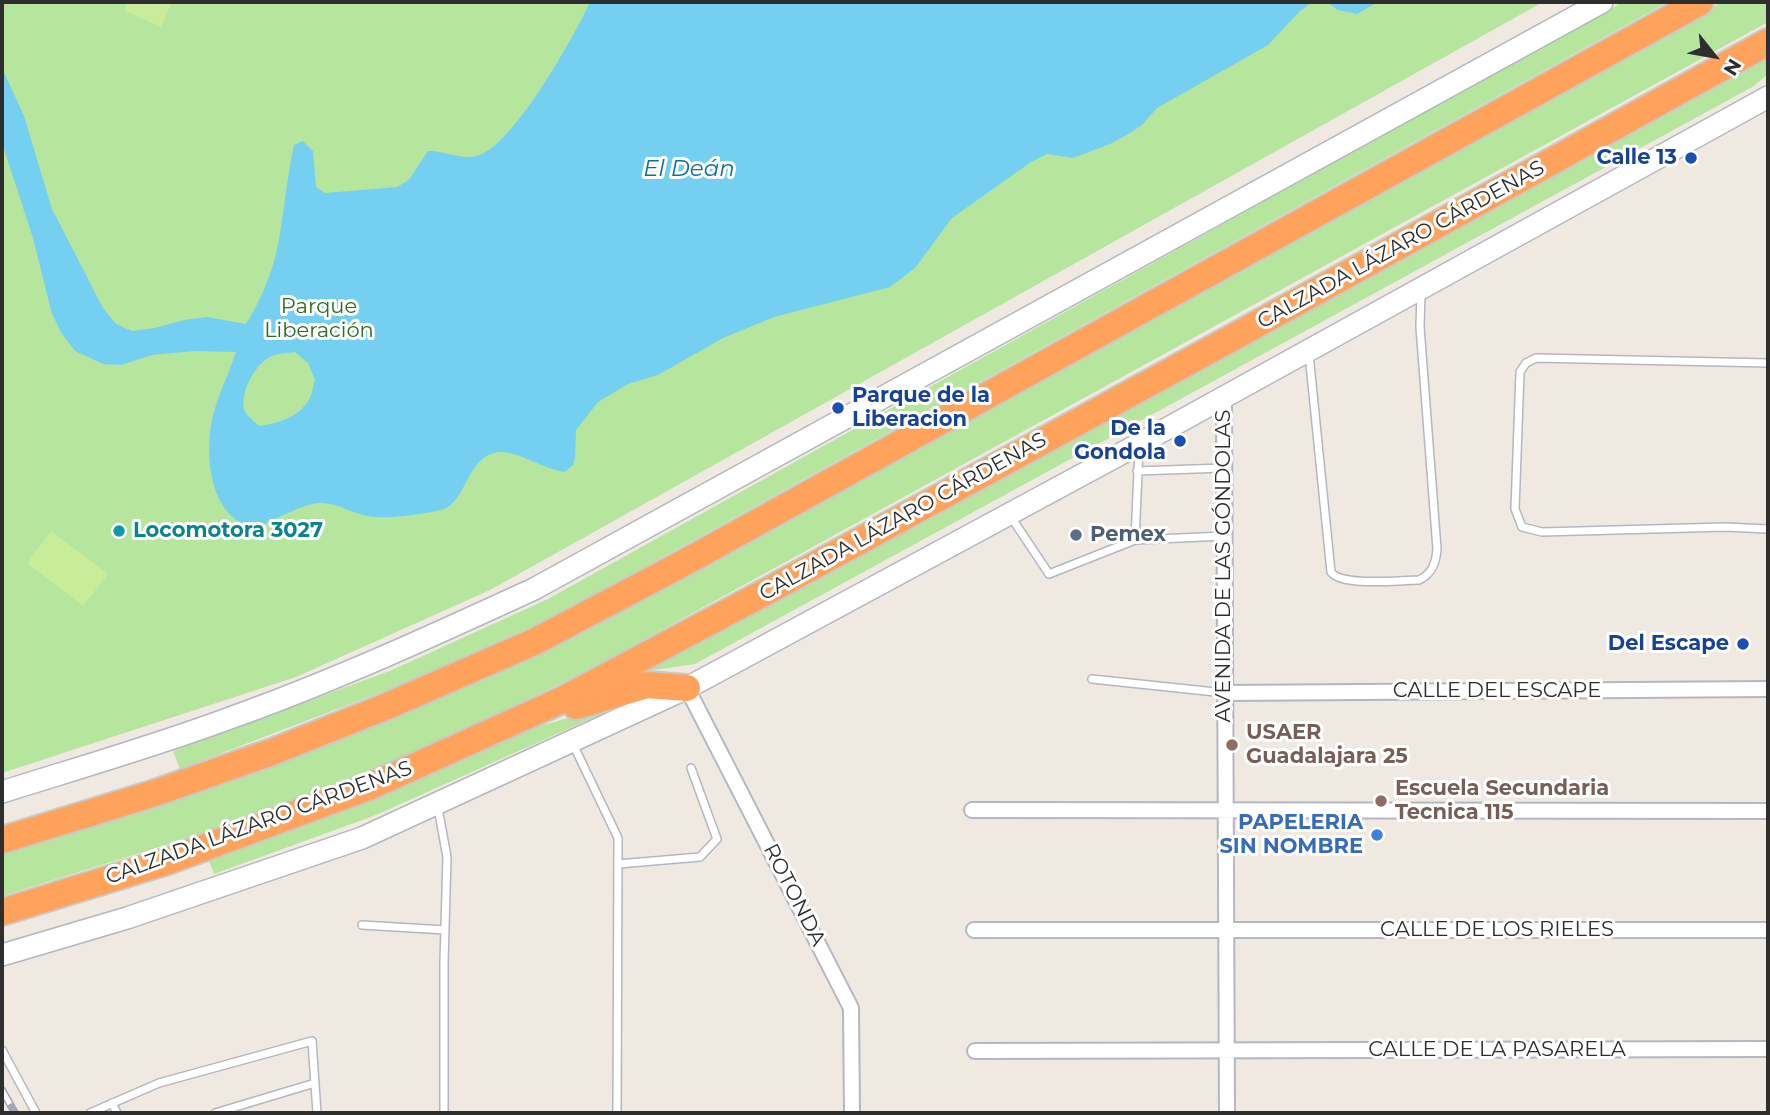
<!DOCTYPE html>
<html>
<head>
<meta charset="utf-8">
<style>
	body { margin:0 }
	#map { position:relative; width:1770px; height:1115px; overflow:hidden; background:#efe9e1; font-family:Montserrat,sans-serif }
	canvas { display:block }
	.frame { position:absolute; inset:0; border:4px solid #2e2e2e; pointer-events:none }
	.north { position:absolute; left:1679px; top:21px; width:70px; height:70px; -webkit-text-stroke:5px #fff; paint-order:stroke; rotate:121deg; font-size:19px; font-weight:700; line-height:28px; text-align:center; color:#2e2e2e }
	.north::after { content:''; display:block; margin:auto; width:24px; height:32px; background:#2e2e2e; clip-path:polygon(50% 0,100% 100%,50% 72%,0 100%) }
</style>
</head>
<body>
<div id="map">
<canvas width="1770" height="1115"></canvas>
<div class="frame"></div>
<div class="north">N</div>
</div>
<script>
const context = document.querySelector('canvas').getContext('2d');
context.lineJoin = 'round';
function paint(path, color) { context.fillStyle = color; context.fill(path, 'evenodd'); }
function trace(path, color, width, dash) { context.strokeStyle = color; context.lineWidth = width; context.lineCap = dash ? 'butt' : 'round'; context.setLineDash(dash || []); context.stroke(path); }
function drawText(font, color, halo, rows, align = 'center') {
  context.font = font + ' Montserrat,sans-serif'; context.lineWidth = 6; context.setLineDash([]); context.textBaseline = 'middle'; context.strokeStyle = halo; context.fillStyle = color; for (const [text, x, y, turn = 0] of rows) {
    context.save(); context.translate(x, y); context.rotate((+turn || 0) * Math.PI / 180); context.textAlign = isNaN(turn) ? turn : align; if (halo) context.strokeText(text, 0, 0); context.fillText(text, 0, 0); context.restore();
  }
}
paint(new Path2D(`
	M2,2h1541l-1053,588 -194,87 -294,96z
	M1623,2h45l-1110,613 -158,70 -220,84 -7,-18 219,-81 156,-71z
	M1722,2h46v20l-1179,648 -168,80 -175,70 -244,76v-41l231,-74 171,-69 169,-76z
	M1768,52v22l-14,12 -1059,578 -61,9z
	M637,698l-261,117 -162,59 -6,-16 301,-123z`), '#b6e59e');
paint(new Path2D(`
	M128,2h44l-11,25 -37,-17z
	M51,531l57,43 -25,32 -56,-43z`), '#c9ec9a');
paint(new Path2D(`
	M590,2h723l-13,9 -32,34 -111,63 -15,17 -15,10 -17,9 -37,14 -26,-4 -16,8 -79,56 -37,50 -25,19 -116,30 -51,21 -65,37 -30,9 -30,18 -22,28 -1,28 -2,7 -8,7c-22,-3 -47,-21 -66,-20 -34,4 -31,51 -58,58 -19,4 -55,10 -74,6 -16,-3 -29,-13 -46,-13 -15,-1 -49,18 -64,25 -45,-7 -52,-65 -46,-103 4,-24 17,-49 25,-73l-42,-1 -42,4 -31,10 -18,-1 -28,-13 -13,-17 -10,-20 -19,-76 -31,-95v-75l22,48 28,93 51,99 13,16 16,7 23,-3 29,-8 23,-3 39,7c13,-21 24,-45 30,-70 8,-36 10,-73 18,-109l9,-4 10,10 3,36 9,6 72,-6 12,-7 19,-29c15,-1 32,9 48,5 35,-6 99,-121 114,-154zM295,352l13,11 7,17c-2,6 -3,16 -7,21 -9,16 -32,23 -49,25 -5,-5 -13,-10 -15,-17 -4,-17 12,-47 28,-53 7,-3 16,-3 23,-4z
	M1327,2h51l-21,12 -19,-4z`), '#75cff0');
const lane = new Path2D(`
	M1309,354l22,218c11,15 68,8 88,8 13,-6 17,-17 18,-31l-17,-222 1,-33
	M1768,363l-232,-5 -10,5 -6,9 -5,137 7,18 20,5 183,-5 43,2
	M1139,448l-4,92 89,-4
	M1137,471l87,-3
	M1011,517l38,57 86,-34
	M1092,679l133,14
	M572,742l46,96 -1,275
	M438,808l9,49 -3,105v151
	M618,864l82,-7 17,-18 -26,-71
	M362,925l83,5
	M2,1050l34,63
	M112,1103l5,10
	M90,1113l69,-30 153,-42 5,72
	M215,1113l100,-30`);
const street = new Path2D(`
	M1224,397l3,716
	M687,688l164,320 1,105
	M1225,693l543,-4
	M972,810l796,1
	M974,930h794
	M975,1051l793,-2`);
const secondary = new Path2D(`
	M2,792c76,-24 153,-46 228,-74 104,-37 204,-83 304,-129l1068,-587
	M2,955l125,-37 235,-80 325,-150 452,-244 629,-347`);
const highway = new Path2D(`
	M576,706l71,-21 40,3
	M2,840l153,-47 117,-41 113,-45 149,-65 148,-78 1018,-562
	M2,912l166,-51 203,-75 191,-86 202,-107 468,-255 536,-296`);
trace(lane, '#b4b7c1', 10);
trace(street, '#b4b7c1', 18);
trace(secondary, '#b4b7c1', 24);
trace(highway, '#c9c9c9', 30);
trace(lane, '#fff', 7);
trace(street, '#fff', 14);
trace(secondary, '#fff', 21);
trace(highway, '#ffa35c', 26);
const rail = new Path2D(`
	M2,1090l13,23`);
trace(rail, '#a3a6b8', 8);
trace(rail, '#fff', 5, [16]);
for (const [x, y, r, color] of [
	[1691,158,7,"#1a4fb4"],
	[838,408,7,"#1a4fb4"],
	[1180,441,7,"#1a4fb4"],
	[119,531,7,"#0f9aa8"],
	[1076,535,7,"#5c6f8a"],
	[1743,644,7,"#1a4fb4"],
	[1232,745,7,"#8d6e63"],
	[1381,801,7,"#8d6e63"],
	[1377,835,7,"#3f7fe0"]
]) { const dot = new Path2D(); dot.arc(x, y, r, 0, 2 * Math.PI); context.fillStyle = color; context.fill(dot); trace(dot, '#fff', 2.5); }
drawText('bold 21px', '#164399', '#fff', [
	["Calle 13",1677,158],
	["Parque de la",852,396,"left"],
	["Liberacion",852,420,"left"],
	["De la",1166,429],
	["Gondola",1166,453],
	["Del Escape",1729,644]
], 'right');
drawText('21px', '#2e2e2e', '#fff', [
	["CALZADA LÁZARO CÁRDENAS",1401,245,-29],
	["CALZADA LÁZARO CÁRDENAS",903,517,-29],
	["AVENIDA DE LAS GÓNDOLAS",1224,566,-90],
	["CALLE DEL ESCAPE",1497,691],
	["CALZADA LÁZARO CÁRDENAS",259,823,-20],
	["ROTONDA",794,895,63],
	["CALLE DE LOS RIELES",1497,930],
	["CALLE DE LA PASARELA",1497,1050]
]);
drawText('21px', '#2c6e1b', '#fff', [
	["Parque",319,307],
	["Liberación",319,331]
]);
drawText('bold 21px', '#0d838f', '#fff', [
	["Locomotora 3027",133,531]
], 'left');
drawText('bold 21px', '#4e5e75', '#fff', [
	["Pemex",1090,535]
], 'left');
drawText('bold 21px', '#785e54', '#fff', [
	["USAER",1246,733],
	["Guadalajara 25",1246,757],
	["Escuela Secundaria",1395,789],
	["Tecnica 115",1395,813]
], 'left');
drawText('bold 21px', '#366cbe', '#fff', [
	["PAPELERIA",1363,823],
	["SIN NOMBRE",1363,847]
], 'right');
drawText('italic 23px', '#0d6fa3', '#fff', [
	["El Deán",689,169]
]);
</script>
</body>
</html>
